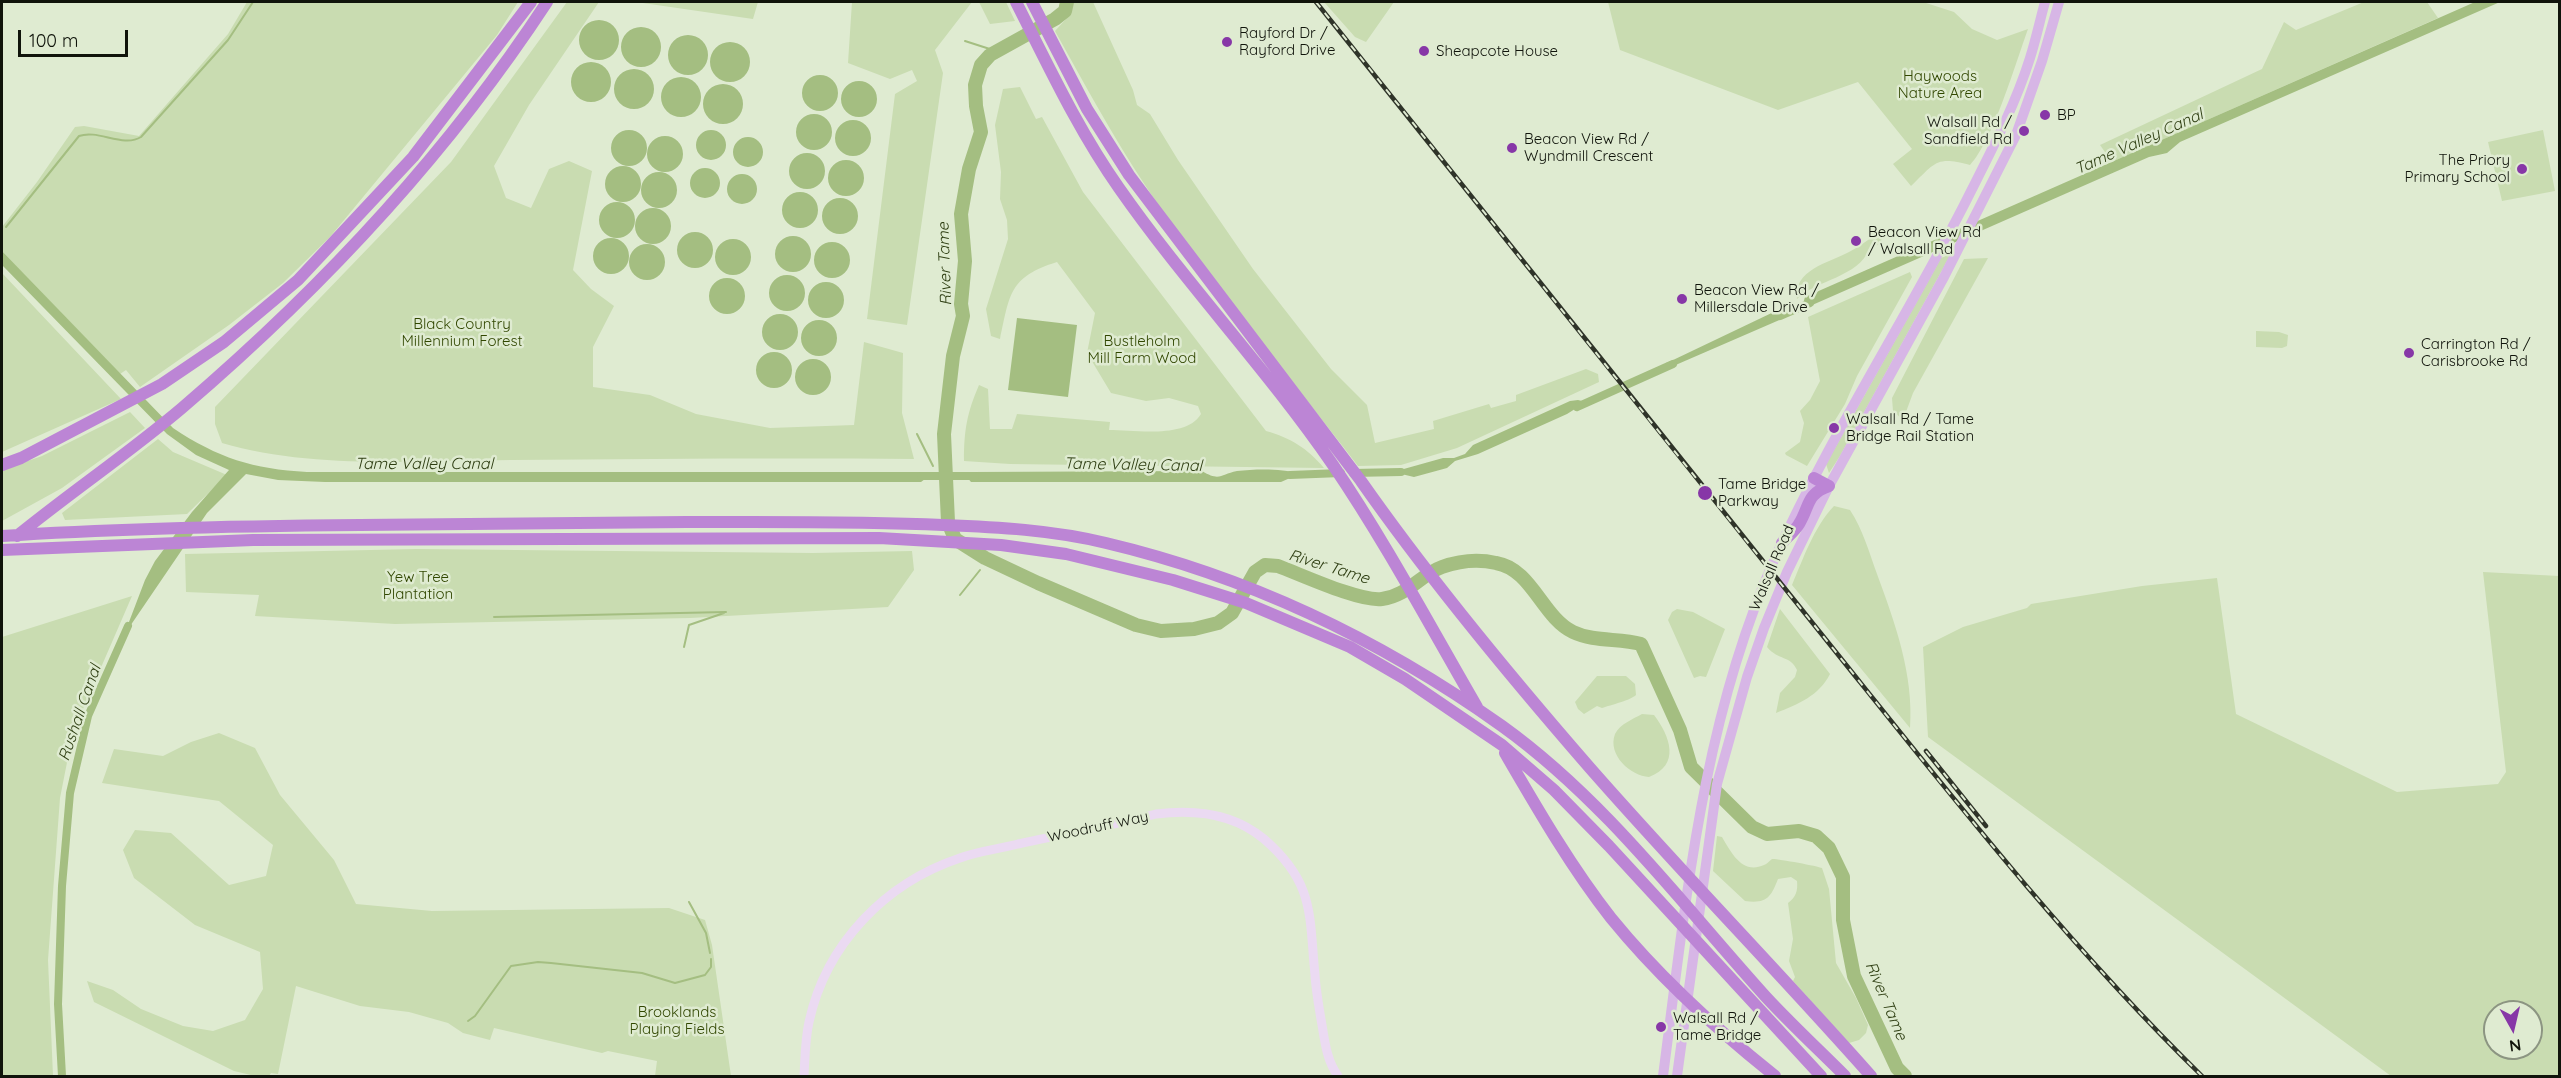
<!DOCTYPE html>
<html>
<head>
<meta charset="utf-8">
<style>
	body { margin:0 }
	#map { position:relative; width:2561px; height:1078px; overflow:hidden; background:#dfebd1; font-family:Quicksand,sans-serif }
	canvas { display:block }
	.frame { position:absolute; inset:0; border:3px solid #10140b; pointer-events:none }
	.north { position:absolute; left:2483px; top:1000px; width:60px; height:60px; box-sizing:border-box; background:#dfebd1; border:2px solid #8c9582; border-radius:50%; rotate:172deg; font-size:16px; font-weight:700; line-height:24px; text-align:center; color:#10140b }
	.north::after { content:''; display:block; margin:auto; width:21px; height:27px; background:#8737a7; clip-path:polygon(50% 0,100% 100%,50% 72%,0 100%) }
	.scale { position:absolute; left:18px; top:30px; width:110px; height:27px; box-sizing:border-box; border:3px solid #10140b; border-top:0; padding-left:8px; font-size:18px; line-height:21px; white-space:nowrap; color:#10140b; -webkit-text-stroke:4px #dfebd1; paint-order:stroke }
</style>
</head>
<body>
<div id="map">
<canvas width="2561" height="1078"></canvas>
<div class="frame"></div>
<div class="north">N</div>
<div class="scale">100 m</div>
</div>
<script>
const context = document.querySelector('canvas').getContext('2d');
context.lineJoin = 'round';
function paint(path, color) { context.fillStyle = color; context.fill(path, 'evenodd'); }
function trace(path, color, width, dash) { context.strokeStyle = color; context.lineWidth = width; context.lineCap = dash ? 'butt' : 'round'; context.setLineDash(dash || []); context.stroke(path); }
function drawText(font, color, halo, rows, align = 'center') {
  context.font = font + ' Quicksand,sans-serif'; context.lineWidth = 5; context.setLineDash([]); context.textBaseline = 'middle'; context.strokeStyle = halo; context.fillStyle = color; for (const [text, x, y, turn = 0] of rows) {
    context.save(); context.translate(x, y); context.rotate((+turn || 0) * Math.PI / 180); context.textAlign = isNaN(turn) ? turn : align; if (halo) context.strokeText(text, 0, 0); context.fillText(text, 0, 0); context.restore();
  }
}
paint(new Path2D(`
	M247,2h271l-21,33 -167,202 -47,46 -54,42 -89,62 -14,-17 -6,4 -118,-123v-24l35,-45 38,-55 9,-1 55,10 89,-102z
	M567,2h32l-70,103 -35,61 12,32 25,10 18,-39 20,-8 23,10 -19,99 18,19 23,17 -21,41v40l57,8 46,19 74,14 84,-3 10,-83 39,11 -1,60 12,46c-135,-1 -269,0 -403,1 -91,1 -202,9 -289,-17l-7,-19v-17l236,-245z
	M636,2h122l-5,17z
	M852,2h120l-37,48 8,23 -36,252 -40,-6 28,-225 22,-13 -5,-11 -22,9 -42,-16z
	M979,2h27l9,19 -25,3z
	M1074,2h19l40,88 4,15 13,9 28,46 75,109 78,100 36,36 8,38 59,-14 -1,-8 56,-17 2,4 25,-7v-6l70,-26 12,5 1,8 -142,66 -56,17 -43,1c-71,-93 -149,-183 -213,-281 -33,-50 -61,-102 -90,-154l11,-12z
	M1324,2h70l-28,40 -11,-5z
	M1608,2h315l31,10 18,17 25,11 31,-11c-12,33 -35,112 -58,136 -34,-9 -34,-3 -59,21l-18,-22 19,-15 -54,-67 -80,28 -158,-60z
	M2364,2h63l11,16 -326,144 -12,-17 162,-76 22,-47 12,8z
	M1020,87l16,32 6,-2 41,75 183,239c25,7 41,17 58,37l-314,-4 -46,-3c0,-31 3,-48 15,-76l9,4 2,40h22l5,-15 93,8 -1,8c26,0 77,9 92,-16l-3,-8 -29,-8 -23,3 -35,-8 -24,-40 8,-40 -38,-51c-48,15 -47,32 -57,77l-9,-3 -5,-27 22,-70 -1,-19 -7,-21 1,-27 -6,-47 8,-36z
	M2543,130l12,61 -53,10 -14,-59z
	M1877,234l5,4 -2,6 -11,5c-10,28 -53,31 -72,50 -4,-29 31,-36 52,-47 10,-5 18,-12 28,-18z
	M1951,254l-111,202 -11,17 -3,-9 115,-206z
	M1988,258l-75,135 -10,27 -10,-9 -1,-13 72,-139z
	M1910,272l2,5 -55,99 -12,28 -38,62 -21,-11 -1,-2 15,-11 4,-19 -4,-12 10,-11 10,-19 -12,-64z
	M2,273l119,126 -119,53z
	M2256,331l23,1 9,3 -1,11 -5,2 -26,-1z
	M130,412l15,16 -83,60 -60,33v-51l40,-14z
	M158,439l15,13 54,23 -40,39 -122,6 -3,-7z
	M1834,506l16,4c13,20 19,42 27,64 18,49 37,101 33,154l-118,-143c11,-26 22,-58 42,-79z
	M417,549l396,4 99,-2 2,19 -26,37 -198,11 -295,6 -140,-8 4,-21 -73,-3 -1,-38z
	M2483,572l76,4v500h-168l-463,-339 -5,-90 40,-20 64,-19 4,-4 111,-18 75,-8 19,136 161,78 101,-8 8,-12zM2495,1012h36v36h-36z
	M132,596l-59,136 -13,66 -12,162 5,116h-51v-439z
	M1677,609l16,3 32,17 -19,48 -6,-1 -6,2 -26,-58 4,-8z
	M1780,609l50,65c-11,22 -32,30 -54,39l4,-20 15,-16 2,-7c-7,-15 -18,-9 -30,-23z
	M1597,676h29l9,8 1,11c-5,5 -25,10 -34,13l-5,-2 -13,8 -6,-5 -3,-7z
	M1642,714l12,1c16,21 27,50 -5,62 -18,-1 -42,-22 -34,-43 5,-10 18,-15 27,-20z
	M219,733l36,15 25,47 54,65 22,44 76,7 237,-3 36,12 7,25 19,131h-76l2,-15 -49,-10 -6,2 -108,-25 -4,12 -27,-7 -15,-10 -39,-11 -49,-6 -64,-20 -18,88 -7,-1 -2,3h-14l-21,-5 -140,-69 -7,-21 26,9 28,19 42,17 30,5 32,-11 18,-31 -3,-37 -65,-27 -61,-47 -11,-28 12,-20 36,3 58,52 37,-9 7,-31 -54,-44 -117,-18 12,-34 49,7 28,-14z
	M1717,836l5,1c9,15 20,38 42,28 3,-1 5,-4 8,-6 2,-1 46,7 50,9l7,21 7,74 20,35 12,27 -2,8 -7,7 -10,3 -56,-62 2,-4 -6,-16 4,-22 -5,-36c8,-6 10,-12 9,-22l-6,-4 -13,2c-7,18 -11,25 -33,22l-32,-30z`), '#c9dcb1');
paint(new Path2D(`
	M2475,2h25l-320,140 -13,11 -18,4 -339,149 -8,1 3,-10z
	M579 40a20 20 0 1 1 40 0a20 20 0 1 1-40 0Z
	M621 47a20 20 0 1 1 40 0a20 20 0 1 1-40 0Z
	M668 55a20 20 0 1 1 40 0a20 20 0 1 1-40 0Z
	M710 62a20 20 0 1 1 40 0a20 20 0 1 1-40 0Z
	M571 82a20 20 0 1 1 40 0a20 20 0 1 1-40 0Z
	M614 89a20 20 0 1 1 40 0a20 20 0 1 1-40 0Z
	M802 93a18 18 0 1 1 36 0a18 18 0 1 1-36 0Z
	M661 97a20 20 0 1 1 40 0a20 20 0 1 1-40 0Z
	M841 99a18 18 0 1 1 36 0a18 18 0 1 1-36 0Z
	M703 104a20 20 0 1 1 40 0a20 20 0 1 1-40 0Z
	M796 132a18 18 0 1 1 36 0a18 18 0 1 1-36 0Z
	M835 138a18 18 0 1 1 36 0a18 18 0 1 1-36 0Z
	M696 145a15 15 0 1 1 30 0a15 15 0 1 1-30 0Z
	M611 148a18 18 0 1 1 36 0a18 18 0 1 1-36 0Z
	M647 154a18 18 0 1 1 36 0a18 18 0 1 1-36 0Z
	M733 152a15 15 0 1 1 30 0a15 15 0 1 1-30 0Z
	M789 171a18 18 0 1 1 36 0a18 18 0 1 1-36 0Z
	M828 178a18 18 0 1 1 36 0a18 18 0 1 1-36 0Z
	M605 184a18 18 0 1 1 36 0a18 18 0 1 1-36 0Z
	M690 183a15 15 0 1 1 30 0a15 15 0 1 1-30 0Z
	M641 190a18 18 0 1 1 36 0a18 18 0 1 1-36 0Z
	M727 189a15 15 0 1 1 30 0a15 15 0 1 1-30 0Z
	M782 210a18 18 0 1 1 36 0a18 18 0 1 1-36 0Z
	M822 216a18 18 0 1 1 36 0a18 18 0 1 1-36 0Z
	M599 220a18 18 0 1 1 36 0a18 18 0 1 1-36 0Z
	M635 226a18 18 0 1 1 36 0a18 18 0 1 1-36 0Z
	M677 250a18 18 0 1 1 36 0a18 18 0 1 1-36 0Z
	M775 254a18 18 0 1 1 36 0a18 18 0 1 1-36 0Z
	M593 256a18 18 0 1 1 36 0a18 18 0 1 1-36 0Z
	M715 257a18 18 0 1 1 36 0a18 18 0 1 1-36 0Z
	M814 260a18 18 0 1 1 36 0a18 18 0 1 1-36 0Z
	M629 262a18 18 0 1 1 36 0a18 18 0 1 1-36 0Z
	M2,251l171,177c45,30 80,41 134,44h614l8,4 -8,6h-596l-47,-2 -32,-6 -39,39 -83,122 21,-55 10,-19 37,-49 37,-42 -33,-15 -29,-21 -165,-169z
	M769 293a18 18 0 1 1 36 0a18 18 0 1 1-36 0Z
	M709 296a18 18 0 1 1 36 0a18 18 0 1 1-36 0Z
	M808 300a18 18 0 1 1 36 0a18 18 0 1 1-36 0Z
	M1780,309l8,4 -4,5 -113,49 -6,1 1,-5 5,-2z
	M762 332a18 18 0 1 1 36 0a18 18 0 1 1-36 0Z
	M1017,318l60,7 -9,72 -60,-7z
	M801 338a18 18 0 1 1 36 0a18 18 0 1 1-36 0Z
	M756 370a18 18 0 1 1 36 0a18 18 0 1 1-36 0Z
	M795 377a18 18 0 1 1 36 0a18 18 0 1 1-36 0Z
	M1578,400l8,2 -19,12 -89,40 -23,7 -8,7 -33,9 -21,-5 50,-14h11l11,-4 8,-9 97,-44z
	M1202,471c18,11 19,3 35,0 18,-2 45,-3 62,3l-18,8h-310l-5,-6 6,-4z`), '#a4be81');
trace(new Path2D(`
	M965,41l31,10
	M6,227l73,-91c19,-7 44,12 62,1l87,-97 25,-38
	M917,434l16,32
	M960,595l20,-25
	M494,617l232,-5
	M684,647l5,-22 35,-12
	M689,902l17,31 4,20
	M468,1021l7,-5 36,-50 27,-4 13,1 91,10 33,10 30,-8 6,-8v-8`), '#a4be81', 2);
trace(new Path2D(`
	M1780,316l30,-13
	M1577,407l96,-43
	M1353,473l48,-1
	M1290,475l51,-2
	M921,476h54
	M62,1076l-4,-72 4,-118 8,-93 18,-77 40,-90`), '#a4be81', 8);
trace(new Path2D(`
	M1067,2l-2,9 -10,8 -65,36 -9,10 -6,20 1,21 5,26 -12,37 -8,45 4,47 -4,43 2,12 -10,40 -9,78 4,88 7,17 30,19 53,25 98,42 25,6 33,-2 24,-6 14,-10 23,-41 10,-7 13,1c24,9 82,36 104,33 25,-3 38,-24 60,-32 17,-6 37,-8 54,-4 36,6 46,54 77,69 21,10 46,6 68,12l39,86 11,37 61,60 15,7 32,-3 17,5 13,12 14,29v43l11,56 43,92 8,8`), '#a4be81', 14);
trace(new Path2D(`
	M804,1076c1,-18 1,-36 5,-54 17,-78 76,-139 151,-164 18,-7 39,-9 58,-14 46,-10 93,-18 138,-30 39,-5 77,-1 108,25 51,44 45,76 51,136 1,16 4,33 7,50 3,18 5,36 16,51`), '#ebdaf2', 9);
trace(new Path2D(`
	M1663,1076c23,-175 39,-355 112,-518 55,-122 128,-234 189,-353 24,-48 50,-96 66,-147 6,-19 10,-38 15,-56
	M1677,1076l40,-292 30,-107 17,-49 23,-56 42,-86 115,-209 72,-142 26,-74 17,-59`), '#d7b6e6', 10);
trace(new Path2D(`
	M1016,2c32,63 62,128 103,186 67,96 148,181 214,277 53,78 97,161 144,242
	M1032,2l55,107 42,66 232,306c70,100 149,195 229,287 92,105 189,204 281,308
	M2,465l19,-7 141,-74 62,-42 74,-62 115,-123 118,-155
	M1814,478l15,8
	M2,536c118,-8 238,-10 358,-11 109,-2 218,-3 327,-3 85,0 171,-1 256,3 54,2 110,5 163,18 144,34 275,97 396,183 103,74 180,178 264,271 25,27 53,53 79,79
	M17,536c54,-44 112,-83 165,-128 138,-118 266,-255 365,-406
	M1782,543c5,-6 13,-12 17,-19 11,-18 7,-30 30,-38
	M2,550l251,-10 626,-2 122,7 65,9 107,26 73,23 104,44 55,32 97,66 52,45 55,56 212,230
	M1505,753c32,55 66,114 106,165 48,59 105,111 164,158`), '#bc85d5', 12);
const rail = new Path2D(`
	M1316,2c168,209 334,420 503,629 123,153 243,308 383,445
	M1926,751l60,75`);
trace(rail, '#2f3429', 4.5);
trace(rail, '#dfebd1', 2, [7]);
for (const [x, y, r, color] of [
	[1227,42,6,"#8737a7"],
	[1424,51,6,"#8737a7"],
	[2045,115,6,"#8737a7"],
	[2024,131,6,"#8737a7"],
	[1512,148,6,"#8737a7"],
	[2522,169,6,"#8737a7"],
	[1856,241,6,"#8737a7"],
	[1682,299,6,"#8737a7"],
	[2409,353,6,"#8737a7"],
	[1834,428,6,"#8737a7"],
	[1705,493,8,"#8737a7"],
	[1661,1027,6,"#8737a7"]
]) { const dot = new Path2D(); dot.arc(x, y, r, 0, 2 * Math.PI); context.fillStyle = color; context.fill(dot); trace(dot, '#dfebd1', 2); }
drawText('15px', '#10140b', '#dfebd1', [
	["Rayford Dr /",1239,33],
	["Rayford Drive",1239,50],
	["Sheapcote House",1436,51],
	["BP",2057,115],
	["Walsall Rd /",2012,122,"right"],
	["Sandfield Rd",2012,139,"right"],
	["Beacon View Rd /",1524,139],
	["Wyndmill Crescent",1524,156],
	["The Priory",2510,160,"right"],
	["Primary School",2510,177,"right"],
	["Beacon View Rd",1868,232],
	["/ Walsall Rd",1868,249],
	["Beacon View Rd /",1694,290],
	["Millersdale Drive",1694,307],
	["Carrington Rd /",2421,344],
	["Carisbrooke Rd",2421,361],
	["Walsall Rd / Tame",1846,419],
	["Bridge Rail Station",1846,436],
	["Tame Bridge",1718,484],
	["Parkway",1718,501],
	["Walsall Rd /",1673,1018],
	["Tame Bridge",1673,1035]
], 'left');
drawText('15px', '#314700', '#dfebd1', [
	["Haywoods",1940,76],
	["Nature Area",1940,93],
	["Black Country",462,324],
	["Millennium Forest",462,341],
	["Bustleholm",1142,341],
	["Mill Farm Wood",1142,358],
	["Yew Tree",418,577],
	["Plantation",418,594],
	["Brooklands",677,1012],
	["Playing Fields",677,1029]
]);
drawText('15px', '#10140b', '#dfebd1', [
	["Walsall Road",1772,568,-67],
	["Woodruff Way",1098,827,-12]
]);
drawText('italic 16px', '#2e3e12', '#dfebd1', [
	["Tame Valley Canal",2139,142,-24],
	["River Tame",945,264,-92],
	["Tame Valley Canal",424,464],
	["Tame Valley Canal",1133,465,1],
	["River Tame",1329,567,17],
	["Rushall Canal",80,713,-71],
	["River Tame",1886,1001,67]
]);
</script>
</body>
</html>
